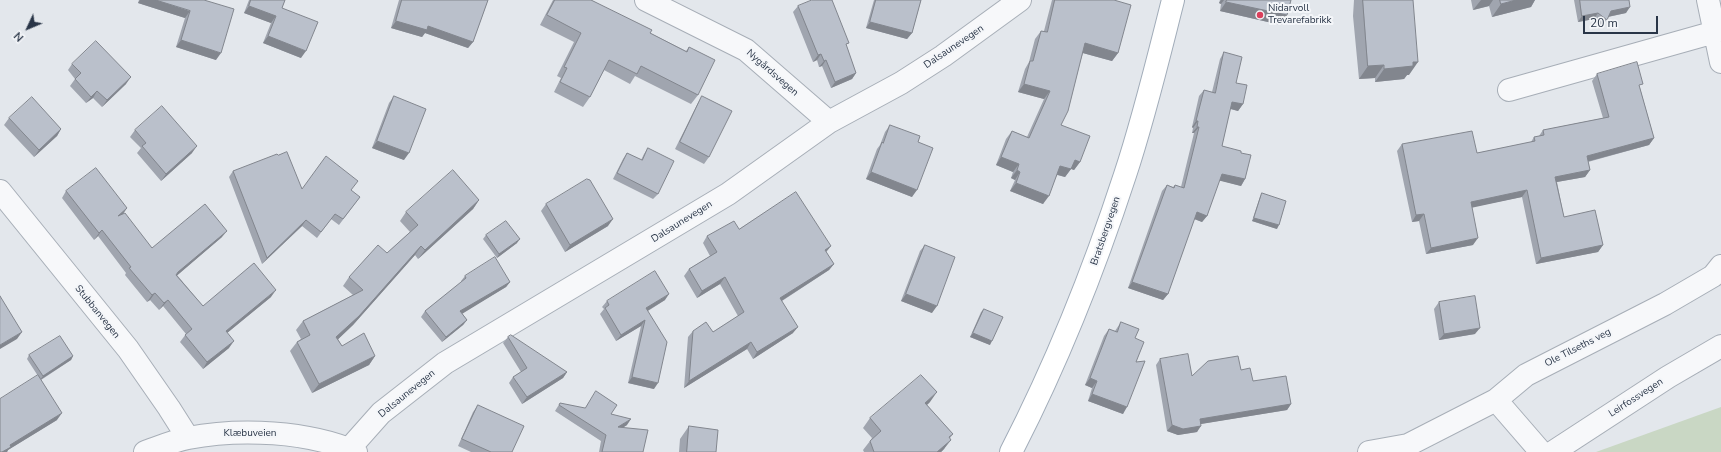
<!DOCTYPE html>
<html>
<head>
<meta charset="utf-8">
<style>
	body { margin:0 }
	#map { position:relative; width:1721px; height:452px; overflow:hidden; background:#e3e7ec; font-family:"Nunito Sans",sans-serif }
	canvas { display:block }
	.north { position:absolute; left:8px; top:8px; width:40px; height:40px; -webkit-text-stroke:3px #f4f6f9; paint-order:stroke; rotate:226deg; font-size:11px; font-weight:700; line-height:16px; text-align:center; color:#293547 }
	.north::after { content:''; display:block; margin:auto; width:14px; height:18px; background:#293547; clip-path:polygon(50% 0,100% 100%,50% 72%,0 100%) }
	.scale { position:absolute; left:1583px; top:16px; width:75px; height:18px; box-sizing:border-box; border:2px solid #293547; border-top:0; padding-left:5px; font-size:12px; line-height:14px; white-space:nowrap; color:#293547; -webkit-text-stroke:3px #f4f6f9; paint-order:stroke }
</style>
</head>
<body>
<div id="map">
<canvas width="1721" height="452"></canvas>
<div class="north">N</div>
<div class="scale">20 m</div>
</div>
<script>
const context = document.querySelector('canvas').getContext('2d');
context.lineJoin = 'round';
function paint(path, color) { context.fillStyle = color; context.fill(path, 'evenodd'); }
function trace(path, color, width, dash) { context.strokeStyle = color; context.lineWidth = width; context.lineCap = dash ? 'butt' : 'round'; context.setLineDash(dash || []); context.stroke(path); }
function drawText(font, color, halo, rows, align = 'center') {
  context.font = font + ' "Nunito Sans",sans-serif'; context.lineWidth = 4; context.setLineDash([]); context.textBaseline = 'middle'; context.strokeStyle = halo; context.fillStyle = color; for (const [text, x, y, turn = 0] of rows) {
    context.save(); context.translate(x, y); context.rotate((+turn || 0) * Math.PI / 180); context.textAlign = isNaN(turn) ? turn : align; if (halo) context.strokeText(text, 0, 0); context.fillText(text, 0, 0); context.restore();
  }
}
paint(new Path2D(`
	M1721,407v45h-125z`), '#c9d7c4');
const minor = new Path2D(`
	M646,0l100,50 83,72
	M1708,0l13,62
	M1509,90l206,-58
	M0,191l128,158 41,59 19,30
	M349,449l32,-36 64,-50 283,-169 101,-72 72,-39 42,-27 77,-56
	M145,452c14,-5 28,-11 43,-14 52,-10 120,-7 168,14
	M1369,452l39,-7 88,-45
	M1541,452l-45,-52 30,-25 139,-71 48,-28 8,-10
	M1553,452l115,-75 53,-31`);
const major = new Path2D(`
	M1011,452c46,-89 83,-182 114,-277 19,-57 33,-116 48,-175`);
trace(minor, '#a7aeb7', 24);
trace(major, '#a1acb9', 24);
trace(minor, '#f7f8fa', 22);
trace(major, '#fff', 22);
paint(new Path2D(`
	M139,0h65l12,60 -40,-13 9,-29 -47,-15z
	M249,0h36l-3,8 19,50 -38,-15 8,-20 -27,-10z
	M399,0h89l-15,42 -5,6 -43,-15 -3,4 -31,-9z
	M553,0h38l59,33 36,18 3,-4 9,48 -7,9 -56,-28 -5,8 -26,-14 -14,27 -7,10 -29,-15 7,-14 -4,-2 17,-34 -34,-17z
	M874,0h47l-9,33 -5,6 -41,-11z
	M1052,0h62l4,53 -6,8 -29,-8 -22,72 19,37 -6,8 -3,-1 -6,8 -8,-2 -14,29 -33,-13 5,-11 -4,-2 2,-6 -17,-7 10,-26 6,-8 15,6 17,-38 -26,-7 7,-23 4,-7 6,-23 6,-8h3z
	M1220,0h71l-10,25 -61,-14 1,-7 -2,-1z
	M1354,0h59l-4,75h-2l-3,4 -29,3v-4l-16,1 -6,-63z
	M1471,0h64l-4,7 -39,10 -3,-11 -16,4z
	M1574,0h55l-3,13 -18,4 -6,10 -8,-8 -16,3z
	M798,6l49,41 9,26 -4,6 -21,9 -9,-22 -3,1 -2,-7 -4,2 -20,-50z
	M1224,52l12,31 7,21 -5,7 -8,-2 -8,37 19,7 4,26 -4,7 -22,-6 -12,36 -5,6 -8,-3 -26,75 -5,6 -35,-12 34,-97 5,-6 6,2 2,-2 6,2 13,-54h-2l1,-5 -1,-1 7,-31 5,-6 8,2 8,-33z
	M72,64l54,20 -24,23 -9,-9 -7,5 -16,-17 5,-7 -7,-9z
	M1597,74l43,14 14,50 -5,7 -61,17 2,8 -5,7 -28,5 7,35 39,28 -5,7 -62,12 -14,-67 -50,10 1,38 -47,9 -7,-33 -7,1 -15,-71 5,-7 75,9 54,-11 3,-5 5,-1 4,-6 60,-12 -11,-37z
	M394,96l10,64 -32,-12 17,-45z
	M702,96l7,61 -5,7 -29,-15 23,-46z
	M9,118l52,11 -4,7 -23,21 -30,-32z
	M890,125l28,17 -6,55 -46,-18 11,-30 3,-4 5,-13z
	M135,130l57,23 -31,28 -24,-28 4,-5 -11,-11z
	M648,148l10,46 -5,5 -40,-20 10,-20 4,-6 14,7 3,-6z
	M233,171l69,18 58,8 -21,28 -8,-6 -14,19 -15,-12 -40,38 -33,-87z
	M66,191l61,17 -4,6 29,34 70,-11 -45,38 26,31 68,-9 -44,36 2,15 -26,21 -23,-27 6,-8 -23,-28 -4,4 -9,-10 -3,2 -22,-27 1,-2 -28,-37 -4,4 -32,-42z
	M1262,193l15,36 -25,-8 8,-24z
	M479,200l-6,9 -55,50 -3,-4 -62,70 -15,14 4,7 33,10 -6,9 -57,28 -22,-42 7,-9 4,-3 -5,-9 7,-9 50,-26 -10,-9 6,-9 38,-24 23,-21 -10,-11 6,-9z
	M546,204l62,22 -43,26 -24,-41z
	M739,229l92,17 -5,6 8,12 -5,6 -47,31 11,32 -40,26 -6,-10 -63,39 4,-51 5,-6 20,1 25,-16 -18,-32 -23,14 -13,-22 5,-7 21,-13 -7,-13 4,-7z
	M486,235l31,8 -20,15 -14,-19z
	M925,245l7,68 -31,-12 19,-50z
	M465,276l45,6 -4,5 -44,26 5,7 -4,5 -21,17 -21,-25 4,-6 37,-29 -1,-1z
	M665,300l-17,11 6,78 -26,-6 13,-57 -25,15 -16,-27 4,-5 -2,-2 5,-6z
	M1439,302l36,32 -36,6 -5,-31z
	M984,309l6,36 -20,-8 11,-25z
	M1121,322l14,16 1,24 -13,52 -35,-13 4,-13 -7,-3 19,-49 5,-7 6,2z
	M508,337l59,35 -4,6 -41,26 -13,-21 4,-6 8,-5 -18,-29z
	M29,355l44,1 -2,4 -30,20 16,40 -49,30 -1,2h-7l38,-76 -11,-17z
	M1160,359l32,17 49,-6 12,11 38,23 -4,6 -87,14 -3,8 -19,3 -11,-4 -11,-66z
	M930,402l-3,3 26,29 -3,4 -6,11 -3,3h-77l-1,-2 7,-9 2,-3 -9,-10 7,-10z
	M560,403l51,11 16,11 -5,3 21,24h-44l2,-11 -46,-30z
	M478,405l34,47h-41l-13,-6 15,-34z
	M689,426l27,26h-37l1,-13z`), '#a0a5af');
paint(new Path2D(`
	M140,0h16l34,11 -5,7 -47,-15z
	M1221,0h3l-3,4 -2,-1z
	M1481,0h12l-4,6 -16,4z
	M1516,0h19l-4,7 -39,10 9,-13z
	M1226,2l61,13 -6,10 -61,-14z
	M249,6l27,10 -5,7 -27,-10z
	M1630,7l-4,6 -19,4 4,-6z
	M1598,13l-4,6 -16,3 4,-6z
	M396,21l32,5 45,16 -5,6 -43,-15 -3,4 -31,-9z
	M870,22l42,11 -5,6 -41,-11z
	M268,36l38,15 -5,7 -38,-15z
	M181,40l40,13 -5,7 -40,-13z
	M1085,43l33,10 -6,8 -33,-9z
	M821,54l-4,6 -4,2 5,-7z
	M826,60l-4,6 -3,1 5,-6z
	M1413,62h5l-9,13h-2l-3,4 -29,3 9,-13z
	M1384,65l-9,13 -16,1 9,-13z
	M856,73l-4,6 -21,9 4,-6z
	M131,77l-5,7 -24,23 5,-7z
	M1024,84l26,7 -6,8 -26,-7z
	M97,91l-4,7 -7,5 5,-6z
	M1232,102l11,2 -5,7 -10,-3z
	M1196,121h2l-5,7 -1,-1z
	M1197,127h2l-5,6h-2z
	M61,129l-4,7 -23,21 5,-7z
	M1654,138l-5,7 -67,18 5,-7z
	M377,141l32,12 -5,7 -32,-12z
	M197,146l-5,7 -31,28 5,-7z
	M1001,157l18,7 -6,8 -17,-7z
	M1075,160l5,2 -6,8 -5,-2z
	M1060,166l11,3 -6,8 -10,-3z
	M1017,170l3,2 -5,8 -4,-2z
	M1590,170l-5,7 -34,6 4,-6z
	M871,172l46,18 -5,7 -46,-18z
	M1222,174l23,5 -4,7 -24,-6z
	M1016,183l33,13 -6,8 -33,-13z
	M1527,190l-5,7 -56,12 5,-7z
	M479,200l-6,9 -55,50 7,-9z
	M127,208l-5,7 -4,1z
	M1197,212l10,4 -5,6 -10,-4z
	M1424,214l-5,7 -7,1 4,-7z
	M1254,218l25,7 -2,4 -25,-8z
	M613,219l-5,7 -43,26 5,-7z
	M306,220l-4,6 -40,38 5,-6z
	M102,230l-4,6 -4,4 5,-7z
	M227,231l-5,6 -49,42 5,-7z
	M1478,238l-5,7 -47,9 5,-6z
	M520,239l-3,4 -20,15 2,-4z
	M1603,245l-5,7 -62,12 5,-6z
	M421,246l-6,9 -62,70 -23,22 6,-10z
	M831,246l-5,6 -1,-2z
	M834,264l-5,6 -54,35 5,-7z
	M725,277l-5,7 -23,14 5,-7z
	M510,282l-4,5 -49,30 3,-6z
	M1132,282l36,12 -5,6 -35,-12z
	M276,290l-5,7 -50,41 5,-7z
	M155,293l-5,7 -3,2 5,-7z
	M669,294l-4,6 -23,14 4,-6z
	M906,294l31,12 -5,7 -31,-12z
	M168,300l-5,6 -4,4 5,-7z
	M467,320l-4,5 -21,17 4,-5z
	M645,320l-4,6 -25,15 5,-6z
	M798,327l-5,6 -40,26 4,-7z
	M1480,328l-5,6 -36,6 5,-6z
	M22,332l-5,7 -17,10v-4z
	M973,333l19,8 -2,4 -20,-8z
	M234,341l-5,7 -26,21 4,-7z
	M751,342l-4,7 -63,39 5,-7z
	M73,356l-2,4 -31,20 3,-4z
	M375,356l-6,9 -57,28 7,-9z
	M567,372l-4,6 -41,26 5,-7z
	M632,377l26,6 -4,6 -26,-6z
	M1090,378l7,3 -5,7 -7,-3z
	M937,392l-7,10 -11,10 6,-9z
	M1092,394l35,13 -4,7 -35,-13z
	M1291,404l-4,6 -92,15 5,-6z
	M62,413l-5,7 -49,30 -1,2h-5l8,-7z
	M631,419l-4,6 -14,9 5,-7z
	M1172,425l29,1 -4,6 -19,3 -11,-4z
	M951,440l-7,9 -3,3h-4z`), '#82868e');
const building = new Path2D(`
	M156,0h48l30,9 -13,44 -40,-13 9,-29z
	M251,0h34l-3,8 36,14 -12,29 -38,-15 8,-20 -27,-10z
	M402,0h86l-15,42 -45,-16 -1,4 -31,-9z
	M555,0h36l61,30 -2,3 37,19 2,-5 26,13 -17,35 -57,-29 -4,8 -28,-14 -19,37 -30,-15 7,-14 -3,-1 17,-34 -34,-18z
	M812,0h20l17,43 -3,1 10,29 -21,9 -9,-22 -2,1 -3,-7 -3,1 -20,-49z
	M876,0h45l-9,33 -42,-11z
	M1055,0h59l17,5 -13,48 -33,-10 -17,68 -7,14 29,11 -10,26 -5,-2 -4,9 -11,-3 -11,30 -33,-13 4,-11 -3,-2 2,-6 -18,-7 11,-26 17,7 21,-47 -26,-7 6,-23h3l8,-30 6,1z
	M1227,0h64l-4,15 -61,-13z
	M1363,0h50l5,62h-5v4l-29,3v-4l-16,1z
	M1500,0h16l-15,4z
	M1580,0h49l1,7 -19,4 -4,9 -9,-7 -16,3z
	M96,41l35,36 -24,23 -10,-9 -6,6 -16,-18 6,-6 -9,-9z
	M1224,52l18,5 -6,26 11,2 -4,19 -11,-2 -10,44 19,5v2l10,2 -6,24 -23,-5 -15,42 -10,-4 -29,82 -36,-12 35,-97 7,3 1,-3 9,3 15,-61h-2l1,-6h-2l8,-31 11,3z
	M1637,62l6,22 -4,1 15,53 -67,18 3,14 -35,7 9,40 31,-7 8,35 -62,13 -14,-68 -56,12 7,36 -47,10 -7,-34 -8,1 -14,-71 70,-13 5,22 58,-12 -1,-4 10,-2 -1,-5 66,-13 -12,-43z
	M394,96l32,13 -17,44 -32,-12z
	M702,96l30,15 -23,46 -29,-15z
	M32,97l29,32 -22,21 -30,-32z
	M162,106l35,40 -31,28 -24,-28 4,-3 -11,-13z
	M890,125l30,11 -2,6 15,6 -16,42 -46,-18 11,-30 1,1z
	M648,148l26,13 -16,33 -41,-21 10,-20 15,7z
	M287,152l15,37 24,-33 32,25 -7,9 9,7 -17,22 -8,-5 -14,18 -15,-12 -39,38 -34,-87 44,-17 1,1z
	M96,168l31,40 -9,8 7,-3 27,35 53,-44 22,27 -49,41 -2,3 27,31 51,-43 22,27 -50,41 8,10 -27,21 -22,-27 7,-6 -24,-29 -4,3 -9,-10 -3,2 -23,-27 2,-1 -29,-37 -3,3 -33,-42z
	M453,170l26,30 -54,50 -4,-4 -62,70 -23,21 6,9 22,-13 11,23 -56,28 -22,-42 13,-7 -7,-14 60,-31 -14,-13 29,-32 9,8 31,-28 -12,-13z
	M587,179l3,1 23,39 -43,26 -24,-41z
	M796,192l35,54 -6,4 9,14 -54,34 18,29 -41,25 -6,-10 -62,39 4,-50 13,-9 7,10 31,-20 -19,-35 -23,14 -13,-22 28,-17 -10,-16 27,-15 5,8z
	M1262,193l24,8 -7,24 -25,-7z
	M506,221l14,18 -21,15 -13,-19z
	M925,245l30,12 -18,49 -31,-12z
	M495,257l15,25 -50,29 7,9 -21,17 -21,-26 41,-33 -1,-2z
	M655,271l14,23 -23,14 21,34 -9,41 -26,-6 13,-57 -24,15 -16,-27 4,-3 -2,-4z
	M0,296l22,36 -22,13z
	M1475,296l5,32 -36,6 -5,-32z
	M984,309l19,8 -11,24 -19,-8z
	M1121,322l18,7 -4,9 9,4 -8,20 9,-1 -18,46 -35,-13 5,-13 -7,-3 19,-49 8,3z
	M511,335l56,37 -40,25 -14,-20 14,-9 -19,-31z
	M60,336l13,20 -30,20 -14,-21z
	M1188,354l4,22 16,-15 30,-5 3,14 9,-2 3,13 33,-5 5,28 -91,15 1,7 -18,3 -11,-4 -12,-66z
	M38,375l24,38 -52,32 1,2 -9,5h-2v-53z
	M921,375l16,17 -12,11 28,31 -4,3 2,3 -14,12h-63l-4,-11 11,-10 -11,-13z
	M596,391l21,14 -6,9 20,5 -13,8 30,3 -5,22h-41l4,-17 -47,-30 1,-2 25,5z
	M478,405l46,21 -12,26h-21l-29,-13z
	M689,426l29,4 -2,22h-29z`);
paint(building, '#bac0cb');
trace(building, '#82868e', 1);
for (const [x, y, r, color] of [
	[1260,15,4,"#da405c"]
]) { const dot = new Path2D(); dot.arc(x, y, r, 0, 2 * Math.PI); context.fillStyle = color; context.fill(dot); trace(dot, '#f4f6f9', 1.5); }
drawText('10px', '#293547', '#f4f6f9', [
	["Nidarvoll",1268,9],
	["Trevarefabrikk",1268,21]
], 'left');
drawText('10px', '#293547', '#f4f6f9', [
	["Dalsaunevegen",954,47,-34],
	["Nygårdsvegen",772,73,41],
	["Dalsaunevegen",682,222,-32],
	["Bratsbergvegen",1106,231,-71],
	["Stubbanvegen",97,312,51],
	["Ole Tilseths veg",1578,348,-27],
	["Dalsaunevegen",407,394,-39],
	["Leirfossvegen",1636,398,-33],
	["Klæbuveien",250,434]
]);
</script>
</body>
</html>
